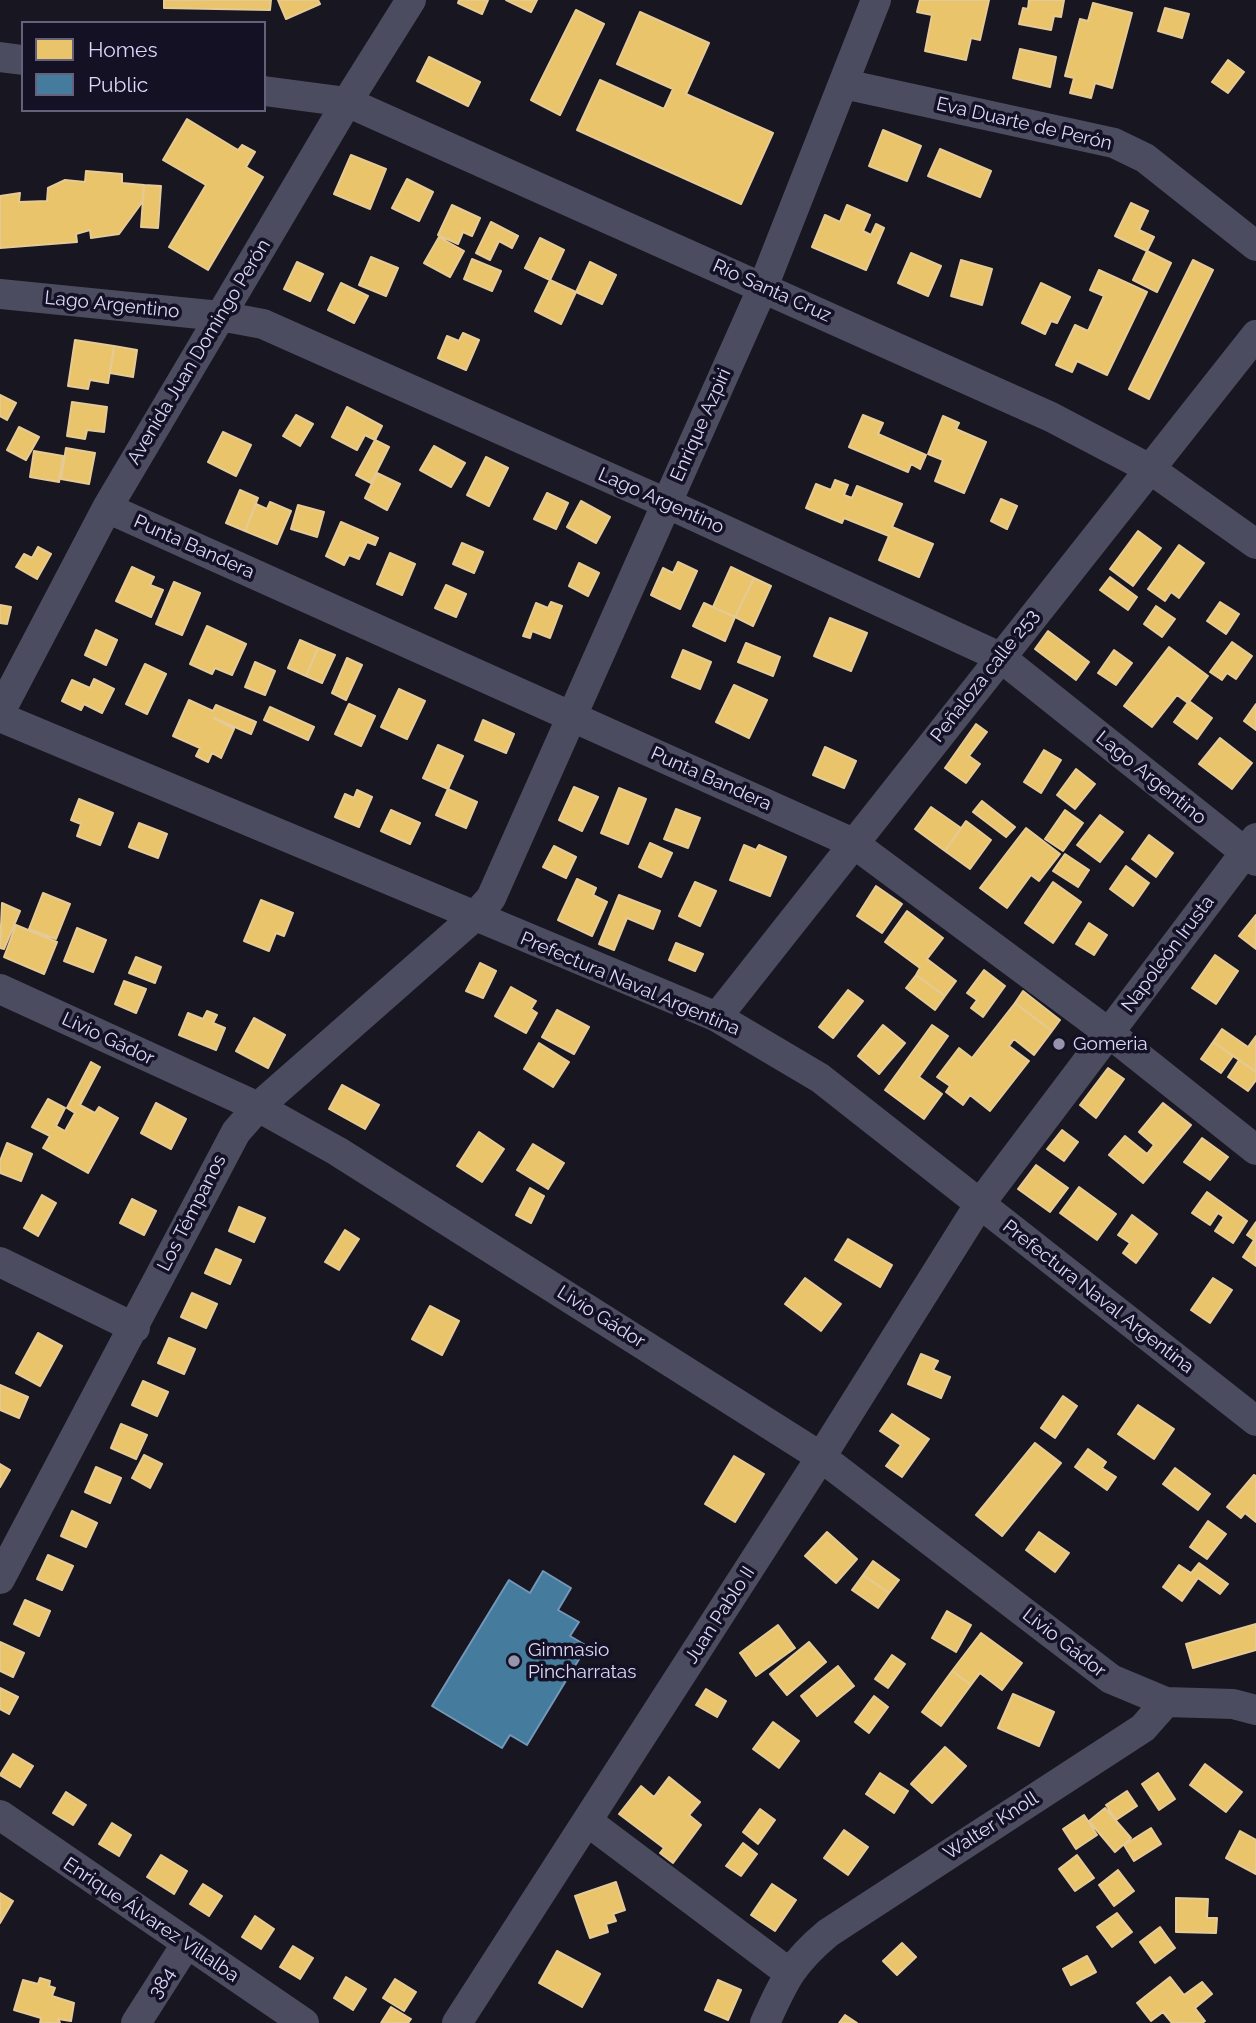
<!DOCTYPE html>
<html>
<head>
<meta charset="utf-8">
<style>
	body { margin:0 }
	#map { position:relative; width:1256px; height:2023px; overflow:hidden; background:#181620; font-family:Raleway,sans-serif }
	canvas { display:block }
	.legend { position:absolute; left:21px; top:21px; width:245px; height:91px; box-sizing:border-box; background:#141125; border:2px solid #64617b; margin:0; padding:9px 12px; list-style:none; font-size:21px; color:#dbd8fb }
	.legend li { display:flex; align-items:center; gap:14px; height:35px }
	.legend b { width:35px; border:2px solid #64617b }
</style>
</head>
<body>
<div id="map">
<canvas width="1256" height="2023"></canvas>
<ul class="legend">
<li><b style="height:19px;background:#e9c46a"></b>Homes</li>
<li><b style="height:19px;background:#457b9d"></b>Public</li>
</ul>
</div>
<script>
const context = document.querySelector('canvas').getContext('2d');
context.lineJoin = 'round';
function paint(path, color) { context.fillStyle = color; context.fill(path, 'evenodd'); }
function trace(path, color, width, dash) { context.strokeStyle = color; context.lineWidth = width; context.lineCap = dash ? 'butt' : 'round'; context.setLineDash(dash || []); context.stroke(path); }
function drawText(font, color, halo, rows, align = 'center') {
  context.font = font + ' Raleway,sans-serif'; context.lineWidth = 7; context.setLineDash([]); context.textBaseline = 'middle'; context.strokeStyle = halo; context.fillStyle = color; for (const [text, x, y, turn = 0] of rows) {
    context.save(); context.translate(x, y); context.rotate((+turn || 0) * Math.PI / 180); context.textAlign = isNaN(turn) ? turn : align; if (halo) context.strokeText(text, 0, 0); context.fillText(text, 0, 0); context.restore();
  }
}
const homes = new Path2D(`
	M164,0h107l-1,10 -106,-2z
	M278,0h40l2,4 -34,15z
	M459,0h29l-6,14 -24,-11z
	M506,0h31l-6,12z
	M920,0h69l-9,40 -9,-2 -5,22 -41,-9 7,-36 -15,-3z
	M1029,0h35l-3,17 -7,-1 -3,14 -32,-6 4,-16 5,1z
	M1093,3l39,10 -20,75 -17,-5 -4,15 -21,-5 4,-15 -9,-2 15,-57 8,2z
	M1165,8l24,6 -7,24 -24,-7z
	M576,10l28,14 -44,91 -29,-15z
	M640,12l69,31 -23,51 87,39 -32,71 -164,-74 23,-50 64,29 9,-20 -56,-25z
	M1020,49l36,8 -6,30 -37,-9z
	M429,57l51,25 -12,24 -51,-25z
	M1228,60l16,12 -16,21 -16,-11z
	M187,119l51,31 4,-5 13,7 -9,15 17,10 -55,93 -39,-23 37,-62 -43,-25z
	M883,130l38,16 -14,35 -38,-15z
	M940,149l51,22 -11,26 -52,-21z
	M351,155l35,14 -16,40 -36,-15z
	M86,171l36,3v9l22,2 -1,16 -24,33 -28,4 -1,-8 -14,4 1,8 -77,6v-52l20,-3 -1,9 28,-1 1,-13 17,-8 20,2z
	M407,179l26,13 -14,29 -27,-13z
	M144,185l17,1 -3,42 -17,-1z
	M1131,203l17,8 -9,19 15,7 -7,14 -32,-15z
	M452,205l28,13 -8,18 -9,-4 -5,12 -20,-9z
	M847,205l23,10 -7,16 8,4 5,-11 8,4 -18,42 -54,-23 13,-32 15,7z
	M491,222l27,14 -6,12 -13,-7 -9,19 -14,-7z
	M439,237l25,14 -14,26 -26,-14z
	M540,238l24,12 -14,30 -25,-12z
	M1147,251l24,12 -14,29 -24,-12z
	M911,253l30,13 -13,30 -30,-13z
	M371,257l27,11 -12,28 -27,-11z
	M472,259l29,12 -9,20 -28,-12z
	M961,260l31,9 -10,36 -31,-9z
	M1193,260l20,10 -64,129 -20,-10z
	M297,262l26,12 -13,27 -26,-12z
	M590,262l26,13 -14,29 -26,-12z
	M1099,270l48,22 -40,83 -30,-14 -5,11 -16,-7 19,-40 13,6 16,-35 -14,-6z
	M550,280l26,12 -15,32 -26,-13z
	M341,283l27,13 -14,27 -26,-13z
	M1041,283l29,14 -13,26 -6,-2 -6,13 -23,-11z
	M463,333l16,7 -13,30 -28,-12 9,-22 12,5z
	M75,340l39,6 -6,37 -18,-3 -2,9 -20,-3z
	M114,346l23,4 -4,27 -23,-4z
	M0,395l16,8 -9,17 -7,-4z
	M72,402l35,5 -3,25 -17,-2 -2,9 -18,-3z
	M347,407l35,19 -7,14 -10,-5 -8,15 -25,-13z
	M296,415l17,9 -13,22 -17,-10z
	M863,415l20,8 -5,11 48,21 -6,14 -9,-5 -3,8 -59,-25z
	M943,416l16,7 -3,6 30,13 -22,51 -29,-12 8,-21 -15,-6z
	M19,427l20,10 -13,23 -19,-10z
	M223,432l28,13 -15,31 -28,-14z
	M375,440l14,7 -18,36 -15,-8z
	M434,446l31,17 -14,24 -31,-17z
	M66,448l29,5 -6,31 -28,-5z
	M34,451l29,5 -4,26 -29,-5z
	M486,457l22,11 -19,38 -22,-11z
	M377,473l23,11 -13,26 -22,-12z
	M835,480l13,5 -4,10 8,3 5,-12 45,18 -10,23 41,17 -14,33 -40,-17 10,-24 -45,-18 -2,5 -36,-15 10,-24 15,6z
	M240,490l18,8 -13,33 -19,-8z
	M547,493l21,10 -12,26 -22,-10z
	M1001,499l16,7 -10,23 -16,-8z
	M581,501l29,16 -14,26 -29,-16z
	M270,502l21,9 -14,33 -32,-13 11,-27 11,5z
	M298,505l26,7 -7,25 -26,-8z
	M341,522l37,16 -3,7 -8,-3 -8,17 -10,-4 -5,10 -18,-9z
	M1138,531l23,17 -28,38 -23,-17z
	M462,543l21,9 -9,21 -21,-9z
	M1179,545l25,18 -25,35 -8,-6 -6,9 -17,-12z
	M38,547l13,7 -14,25 -21,-12 8,-13 8,4z
	M390,553l25,11 -13,31 -25,-11z
	M678,562l19,9 -17,38 -29,-14 12,-27 10,5z
	M579,563l20,10 -11,23 -19,-10z
	M132,567l22,10 -4,8 13,5 -12,27 -35,-16z
	M731,567l23,11 -19,39 -22,-10z
	M1110,577l27,20 -9,13 -28,-20z
	M754,578l17,8 -18,40 -18,-9z
	M174,582l26,11 -18,42 -26,-11z
	M446,585l20,9 -10,23 -21,-9z
	M551,602l11,4 -12,32 -18,-7 -2,7 -7,-2 13,-33 12,5z
	M1220,602l19,12 -13,20 -19,-13z
	M704,603l31,14 -10,24 -32,-15z
	M0,605l11,2 -4,17 -7,-1z
	M1156,606l19,13 -13,18 -18,-13z
	M830,618l37,15 -16,38 -37,-15z
	M207,626l39,18 -14,31 -17,-7 -3,6 -22,-10z
	M96,630l21,10 -11,25 -21,-10z
	M1048,631l41,31 -13,18 -41,-31z
	M300,640l18,8 -12,28 -18,-8z
	M1232,642l20,14 -16,23 -9,-6 -5,7 -12,-8z
	M746,643l34,14 -7,19 -35,-14z
	M1169,647l39,29 -20,27 -11,-8 -25,32 -28,-21z
	M318,648l17,7 -13,28 -16,-7z
	M683,650l28,12 -11,27 -28,-12z
	M1114,650l18,13 -16,22 -18,-12z
	M347,658l15,7 -16,35 -14,-7z
	M255,662l20,9 -10,24 -20,-8z
	M145,664l21,10 -19,40 -21,-10z
	M94,679l20,10 -12,24 -18,-9 -3,6 -19,-9 10,-21 18,8z
	M734,685l33,15 -18,38 -33,-16z
	M399,689l26,12 -18,38 -26,-12z
	M189,700l24,11 3,-6 40,17 -5,12 -37,-16 20,11 -13,29 -9,-5 -4,9 -12,-6 4,-8 -27,-12z
	M1189,701l23,17 -15,21 -23,-17z
	M349,704l26,12 -14,30 -26,-12z
	M1256,704v26l-12,-9z
	M270,707l44,20 -6,13 -44,-20z
	M483,720l31,14 -8,19 -31,-13z
	M976,724l11,8 -18,24 11,8 -14,19 -21,-15z
	M1220,738l32,25 -20,26 -33,-25z
	M438,745l25,11 -15,33 -25,-11z
	M825,747l31,14 -12,27 -31,-13z
	M1044,750l17,10 -20,33 -17,-11z
	M1076,769l19,15 -20,25 -18,-14z
	M574,787l24,10 -16,34 -23,-11z
	M619,788l27,11 -18,45 -27,-11z
	M448,789l29,13 -11,26 -30,-13z
	M357,790l15,7 -13,30 -24,-10 10,-23 9,4z
	M79,799l34,14 -13,32 -23,-9 4,-12 -10,-4z
	M982,801l33,26 -9,10 -33,-25z
	M931,807l30,21 -16,23 -30,-22z
	M676,809l24,9 -12,30 -24,-9z
	M391,810l29,13 -10,21 -29,-13z
	M1065,810l18,13 -20,28 -18,-12z
	M1100,815l23,17 -23,30 -23,-17z
	M966,821l25,19 -21,29 -25,-18z
	M139,823l28,11 -9,24 -29,-11z
	M1026,828l34,26 -21,27 -8,-6 -24,33 -27,-20z
	M1149,835l24,18 -17,24 -24,-18z
	M650,843l22,10 -11,24 -22,-10z
	M744,845l12,5 3,-5 27,12 -16,39 -40,-16z
	M554,846l22,11 -10,21 -23,-11z
	M1065,854l24,16 -11,17 -25,-16z
	M1126,866l23,17 -16,23 -23,-17z
	M577,879l19,9 -3,7 14,7 -15,34 -34,-16z
	M695,882l21,9 -16,35 -21,-10z
	M1053,882l28,20 -28,41 -28,-20z
	M876,886l26,18 -20,29 -25,-17z
	M43,893l27,11 -14,35 -27,-10z
	M619,895l41,16 -7,18 -26,-11 -13,32 -15,-6z
	M261,900l32,13 -9,23 -8,-3 -7,18 -25,-10z
	M2,903l18,8 -16,38 -4,-1z
	M907,911l36,27 -16,21 29,22 -11,15 -29,-21 4,-7 -35,-26z
	M1256,915v34l-17,-13z
	M1089,923l18,12 -13,20 -18,-11z
	M16,925l41,17 -13,32 -40,-17z
	M77,928l29,12 -13,32 -29,-11z
	M676,943l27,11 -8,17 -26,-11z
	M1215,955l23,16 -22,33 -24,-16z
	M136,957l25,10 -6,16 -26,-10z
	M480,963l16,8 -13,27 -17,-7z
	M984,970l21,16 -22,31 -12,-9 6,-8 -10,-7z
	M916,975l29,21 -10,14 -29,-22z
	M124,981l22,8 -10,24 -21,-9z
	M511,987l25,14 -5,8 6,4 -11,20 -31,-17z
	M848,990l15,11 -30,37 -14,-11z
	M1023,991l37,29 -8,11 -37,-28z
	M1015,1003l37,28 -18,24 -20,-16 -5,7 20,15 -39,50 -20,-16 -7,10 -17,-13 4,-6 -13,-9 22,-29 13,10z
	M557,1010l32,17 -15,27 -32,-17z
	M207,1011l10,4 -4,8 12,5 -9,22 -37,-15 9,-22 15,6z
	M254,1018l31,17 -17,33 -32,-17z
	M883,1025l22,18 -26,31 -21,-18z
	M932,1025l16,11 -29,41 23,17 -18,25 -39,-29z
	M1222,1029l26,18 8,-11v36l-43,-30z
	M1213,1042l20,14 -12,17 -20,-14z
	M539,1043l30,19 -16,25 -29,-18z
	M1239,1060l17,12v8l-8,11 -20,-14z
	M91,1062l9,5 -20,38 15,8 4,-6 19,11 -30,55 -45,-25 7,-12 -18,-9 16,-28 17,9 -9,18 9,5 10,-18 -8,-5z
	M1108,1068l16,11 -28,39 -16,-13z
	M342,1085l37,20 -14,24 -36,-20z
	M156,1103l30,16 -15,30 -30,-16z
	M1163,1103l28,22 -48,58 -34,-28 16,-19 22,18 7,-9 -15,-13z
	M1062,1130l16,12 -14,19 -17,-12z
	M479,1132l25,17 -22,33 -25,-16z
	M1202,1138l26,19 -18,23 -26,-18z
	M7,1143l25,11 -11,27 -21,-8v-12z
	M533,1144l31,19 -16,26 -31,-19z
	M1036,1165l32,23 -18,24 -32,-23z
	M1079,1187l37,27 -19,26 -37,-27z
	M530,1188l14,8 -13,27 -15,-8z
	M1207,1192l40,29 -14,22 -18,-12 9,-14 -6,-4 -8,12 -18,-12z
	M42,1195l14,8 -18,33 -14,-8z
	M132,1199l24,12 -12,24 -24,-12z
	M239,1207l26,11 -11,24 -25,-11z
	M1132,1215l25,19 -21,29 -13,-10 7,-10 -12,-8z
	M1256,1222v44l-13,-9 11,-17 -7,-5z
	M345,1230l14,9 -20,31 -14,-8z
	M848,1239l44,26 -12,22 -45,-27z
	M216,1249l25,11 -11,24 -25,-11z
	M805,1278l36,26 -20,27 -36,-27z
	M1213,1278l19,12 -22,33 -19,-13z
	M192,1293l25,11 -11,24 -25,-11z
	M430,1306l29,15 -17,34 -30,-16z
	M38,1333l24,13 -22,40 -24,-13z
	M169,1338l26,11 -11,25 -26,-11z
	M921,1354l17,7 -5,9 17,7 -9,21 -33,-14z
	M143,1381l25,11 -11,24 -25,-11z
	M0,1385l28,12 -9,21 -19,-8z
	M1063,1396l14,10 -22,32 -14,-10z
	M1138,1405l36,24 -20,30 -36,-25z
	M892,1414l37,25 -27,38 -16,-11 15,-21 -21,-14z
	M121,1424l26,11 -11,24 -25,-11z
	M1035,1443l26,20 -59,73 -26,-21z
	M1088,1449l18,13 -4,6 14,9 -9,13 -32,-23z
	M144,1455l18,9 -12,24 -18,-10z
	M734,1456l30,18 -29,48 -30,-18z
	M0,1464l10,6 -10,17z
	M96,1467l25,11 -11,25 -25,-11z
	M1175,1468l35,26 -12,16 -35,-26z
	M1254,1475l2,1v46l-11,-9 -4,5 -14,-11z
	M72,1511l25,12 -11,24 -25,-11z
	M1208,1521l18,13 -19,25 -17,-12z
	M827,1532l30,27 -21,24 -31,-27z
	M1039,1532l30,21 -14,19 -29,-22z
	M48,1555l25,11 -11,24 -25,-11z
	M873,1561l26,19 -10,13 -26,-18z
	M1199,1563l29,21 -8,10 -22,-16 -16,23 -19,-14 16,-22 12,8z
	M863,1575l26,18 -11,15 -26,-18z
	M25,1600l25,11 -11,25 -25,-12z
	M947,1611l24,14 -15,27 -24,-14z
	M1256,1624v26l-63,18 -7,-24z
	M778,1625l17,23 -39,28 -16,-23z
	M981,1633l41,30 -20,27 -22,-17 -9,12 -19,-14z
	M0,1642l24,11 -11,24 -13,-6z
	M809,1642l17,20 -39,33 -17,-21z
	M892,1655l13,9 -17,24 -13,-9z
	M838,1666l16,20 -37,30 -16,-20z
	M952,1671l19,14 -30,41 -19,-14z
	M0,1688l18,9 -9,17 -9,-5z
	M706,1689l20,12 -9,16 -21,-12z
	M1013,1694l41,18 -15,34 -41,-18z
	M874,1696l14,11 -19,26 -14,-11z
	M773,1722l26,19 -20,27 -26,-19z
	M945,1747l21,19 -34,37 -21,-19z
	M13,1754l20,12 -13,21 -20,-12z
	M1205,1764l37,28 -16,20 -36,-27z
	M880,1773l28,18 -14,22 -28,-19z
	M1158,1773l17,26 -16,11 -17,-26z
	M669,1777l31,25 -11,13 12,10 -28,38 -13,-10 4,-5 -45,-34 22,-28 13,11z
	M1127,1791l10,15 -21,14 -10,-15z
	M66,1792l20,13 -13,20 -20,-12z
	M1105,1808l26,30 -16,14 -26,-31z
	M760,1809l15,11 -17,24 -15,-12z
	M1084,1815l13,20 -21,14 -13,-20z
	M112,1823l19,12 -12,21 -20,-12z
	M1151,1828l10,16 -27,17 -10,-16z
	M844,1830l24,17 -20,28 -24,-17z
	M1240,1831l16,9v34l-30,-16z
	M743,1843l14,11 -16,22 -15,-10z
	M161,1855l26,16 -13,23 -27,-17z
	M1077,1855l17,23 -19,13 -16,-22z
	M1118,1870l16,21 -20,15 -15,-21z
	M616,1882l9,28 -12,4 3,7 -10,3 2,8 -18,6 -15,-42z
	M203,1884l19,12 -13,20 -19,-12z
	M772,1884l24,16 -21,31 -24,-16z
	M0,1893l13,8 -13,22z
	M1176,1898l32,1 -1,19h10l-1,15 -40,-1z
	M1117,1913l15,19 -20,15 -15,-20z
	M255,1916l19,13 -13,20 -19,-12z
	M1160,1927l15,21 -20,15 -15,-21z
	M902,1943l14,14 -19,18 -14,-14z
	M293,1946l20,12 -13,21 -20,-12z
	M557,1951l43,23 -18,33 -43,-24z
	M1087,1956l9,16 -25,13 -8,-16z
	M346,1977l20,12 -13,21 -19,-12z
	M1170,1977l14,18 18,-13 10,12 -17,14 10,13 -3,2h-30l-9,-11 -12,9 -14,-18z
	M40,1978l10,3 -1,5 6,2 -3,8 22,7 -3,18 -13,-2 2,4h-20l1,-5 -27,-8 9,-30 15,4z
	M395,1979l21,13 -12,19 -21,-13z
	M718,1980l23,10 -13,30 -23,-10z
	M391,2007l20,12 -3,4h-27z
	M845,2015l12,8h-18z`);
paint(homes, '#e9c46a');
trace(homes, '#e5ca96', 2);
const public = new Path2D(`
	M543,1571l28,17 -13,22 21,12 -9,14 17,10 -60,99 -17,-10 -8,13 -70,-42 77,-126 21,13z`);
paint(public, '#457b9d');
trace(public, '#7297b9', 2);
trace(new Path2D(`
	M0,57l23,3
	M844,84l270,59 31,15 111,88
	M264,91l83,11 704,315 99,52 106,75
	M0,294l220,22 43,8 403,179 334,154 256,204
	M107,508l746,335 256,190 147,117
	M0,712l107,-204 240,-406 64,-102
	M0,717l717,300 103,61 436,343
	M0,989l258,118 79,44 484,306 290,222 55,23
	M717,1017l539,-682
	M0,1262l135,66
	M0,1579l236,-447 22,-25 216,-190 17,-19 272,-611 113,-287
	M0,1815l304,208
	M587,1821l201,151
	M136,2023l51,-80
	M457,2023l364,-566 158,-252 277,-367
	M765,2023c19,-42 26,-59 63,-90l315,-205 23,-26 67,2 23,6`), '#4c4c60', 30);
for (const [x, y, r, color] of [
	[1059,1044,7,"#9794ae"],
	[514,1661,7,"#9794ae"]
]) { const dot = new Path2D(); dot.arc(x, y, r, 0, 2 * Math.PI); context.fillStyle = color; context.fill(dot); trace(dot, '#141125', 2.5); }
drawText('19px', '#dbd8fb', '#141125', [
	["Eva Duarte de Perón",1024,124,13],
	["Río Santa Cruz",772,291,24],
	["Lago Argentino",112,305,6],
	["Avenida Juan Domingo Perón",199,352,-59],
	["Enrique Azpiri",701,425,-66],
	["Lago Argentino",661,501,24],
	["Punta Bandera",194,547,24],
	["Peñaloza calle 253",985,676,-52],
	["Lago Argentino",1151,778,39],
	["Punta Bandera",711,779,24],
	["Napoleón Irusta",1168,954,-53],
	["Prefectura Naval Argentina",630,984,23],
	["Livio Gádor",108,1039,25],
	["Los Témpanos",192,1213,-63],
	["Prefectura Naval Argentina",1098,1297,38],
	["Livio Gádor",601,1317,32],
	["Juan Pablo II",720,1615,-57],
	["Livio Gádor",1064,1643,38],
	["Walter Knoll",991,1826,-33],
	["Enrique Álvarez Villalba",151,1920,34],
	["384",162,1983,-57]
]);
drawText('19px', '#dbd8fb', '#141125', [
	["Gomeria",1073,1044],
	["Gimnasio",528,1650],
	["Pincharratas",528,1672]
], 'left');
</script>
</body>
</html>
